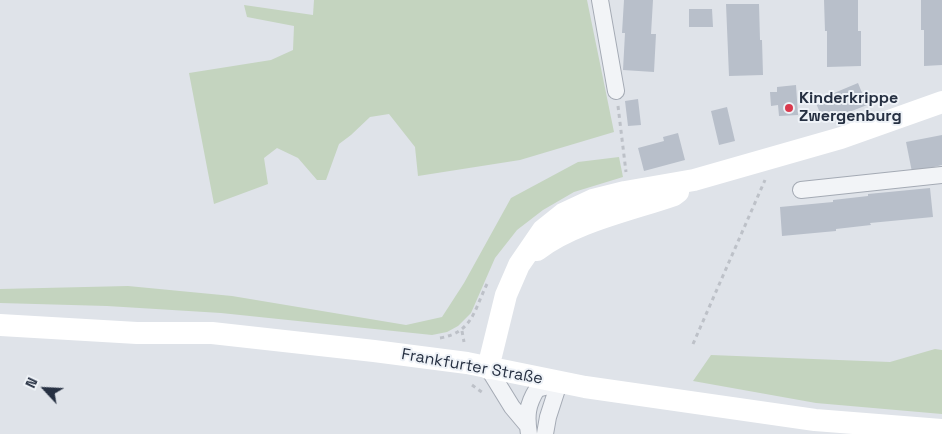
<!DOCTYPE html>
<html>
<head>
<meta charset="utf-8">
<style>
	body { margin:0 }
	#map { position:relative; width:942px; height:434px; overflow:hidden; background:#dfe3e9; font-family:"Space Grotesk",sans-serif }
	canvas { display:block }
	.north { position:absolute; left:20px; top:364px; width:50px; height:50px; -webkit-text-stroke:4px #eef2f7; paint-order:stroke; rotate:295deg; font-size:14px; font-weight:700; line-height:20px; text-align:center; color:#263042 }
	.north::after { content:''; display:block; margin:auto; width:18px; height:22px; background:#263042; clip-path:polygon(50% 0,100% 100%,50% 72%,0 100%) }
</style>
</head>
<body>
<div id="map">
<canvas width="942" height="434"></canvas>
<div class="north">N</div>
</div>
<script>
const context = document.querySelector('canvas').getContext('2d');
context.lineJoin = 'round';
function paint(path, color) { context.fillStyle = color; context.fill(path, 'evenodd'); }
function trace(path, color, width, dash) { context.strokeStyle = color; context.lineWidth = width; context.lineCap = dash ? 'butt' : 'round'; context.setLineDash(dash || []); context.stroke(path); }
function drawText(font, color, halo, rows, align = 'center') {
  context.font = font + ' "Space Grotesk",sans-serif'; context.lineWidth = 4; context.setLineDash([]); context.textBaseline = 'middle'; context.strokeStyle = halo; context.fillStyle = color; for (const [text, x, y, turn = 0] of rows) {
    context.save(); context.translate(x, y); context.rotate((+turn || 0) * Math.PI / 180); context.textAlign = isNaN(turn) ? turn : align; if (halo) context.strokeText(text, 0, 0); context.fillText(text, 0, 0); context.restore();
  }
}
paint(new Path2D(`
	M314,0h273l27,132 -94,28 -102,16 -3,-29 -26,-33 -19,3 -19,18 -12,9 -13,36h-9l-19,-22 -21,-10 -13,10 4,26 -54,20 -25,-131 82,-13 22,-10 1,-24 -47,-9 -3,-12 69,10z
	M619,157l4,20 -49,15 -31,18 -26,20 -22,28 -24,55 -13,13 -11,6 -15,3 -211,-22 -114,-7 -107,-3v-14l128,-3 104,10 174,29 36,-8 22,-34 47,-85 67,-36z
	M935,349l7,1v64l-126,-11 -123,-22 18,-26 179,7z`), '#c4d4bf');
paint(new Path2D(`
	M624,0h29l-2,34h5l-2,38 -31,-2 2,-37h-3z
	M824,0h34v31h3v35l-34,1v-36h-2z
	M921,0h21v65l-18,1v-36h-3z
	M726,4h33l1,36h2l1,35 -34,1z
	M689,9h23l1,18h-24z
	M858,83l9,22 -43,17 -9,-21z
	M796,85l2,30 -19,1 -1,-11 -7,1 -1,-14h7v-5z
	M638,99l3,26 -13,1 -3,-25z
	M727,107l8,34 -16,4 -8,-34z
	M678,133l7,27 -41,11 -6,-23 26,-7 -1,-4z
	M942,135v30l-30,7 -6,-30z
	M930,188l3,29 -63,6 1,2 -35,4v2l-54,5 -2,-29 53,-5v-2l35,-4v-2z`), '#b8bfca');
const street = new Path2D(`
	M600,0l16,91
	M801,190l141,-15
	M488,368l24,39 16,19
	M529,434c-3,-18 -2,-29 8,-45l22,-6
	M545,434l3,-17 11,-34`);
trace(street, '#a4aab4', 18);
trace(new Path2D(`
	M618,106l8,66
	M462,331l2,11
	M440,338c33,-6 34,-28 47,-54
	M693,344l72,-164
	M472,385l11,8`), '#bdc1c8', 3, [4, 4]);
trace(street, '#f2f4f7', 16);
trace(new Path2D(`
	M537,250c36,-28 94,-40 137,-55l4,-3
	M0,325l137,8h75l162,18 93,12 118,24 230,33 127,10
	M488,368l18,-73 13,-30 24,-35 20,-16 30,-14 32,-8 69,-12 147,-42 101,-36`), '#fff', 22);
for (const [x, y, r, color] of [
	[789,108,5,"#da394d"]
]) { const dot = new Path2D(); dot.arc(x, y, r, 0, 2 * Math.PI); context.fillStyle = color; context.fill(dot); trace(dot, '#eef2f7', 2); }
drawText('bold 16px', '#263042', '#eef2f7', [
	["Kinderkrippe",799,99],
	["Zwergenburg",799,117]
], 'left');
drawText('16px', '#263042', '#eef2f7', [
	["Frankfurter Straße",472,367,10]
]);
</script>
</body>
</html>
